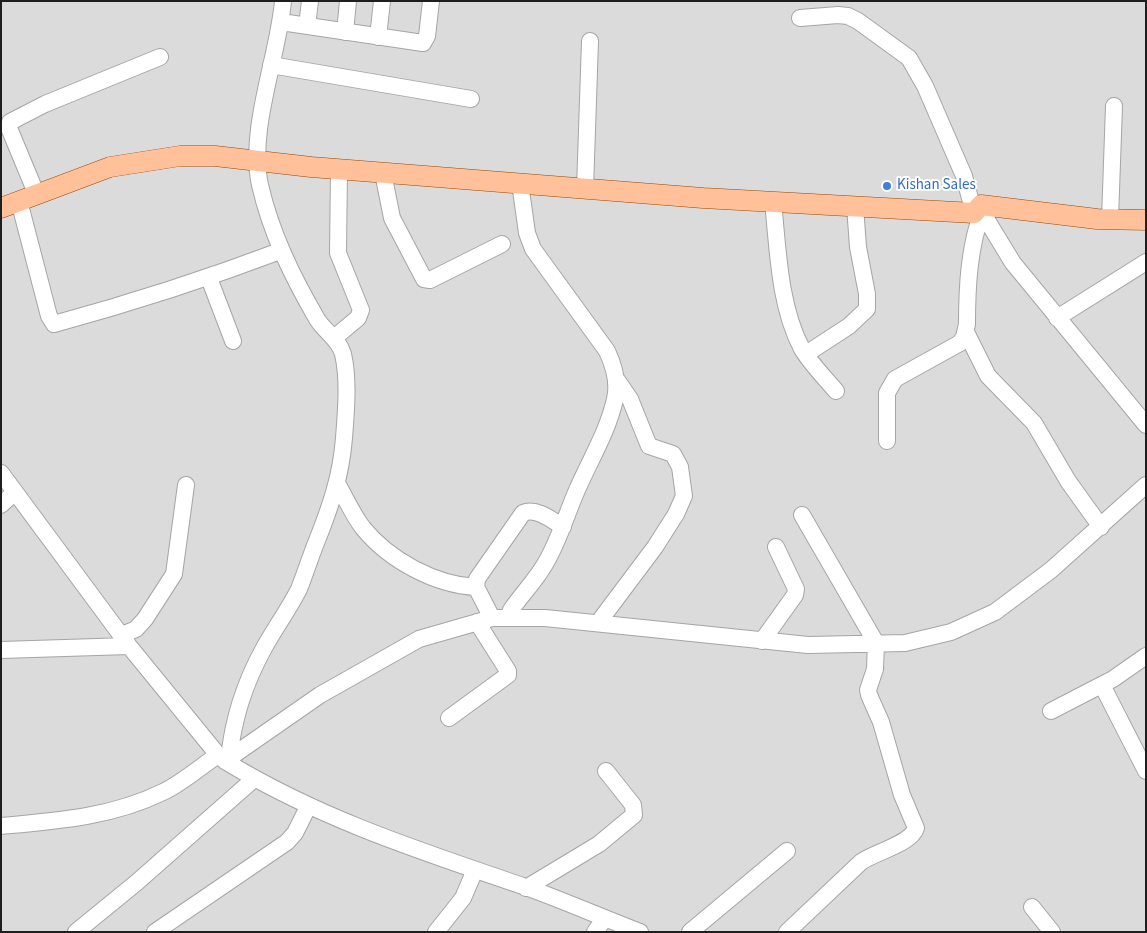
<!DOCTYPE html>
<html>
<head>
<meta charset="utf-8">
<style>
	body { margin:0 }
	#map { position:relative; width:1147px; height:933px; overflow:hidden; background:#f0eae4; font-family:"Source Sans 3",sans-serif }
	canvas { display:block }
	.frame { position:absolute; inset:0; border:2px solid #1e1e1e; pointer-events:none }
</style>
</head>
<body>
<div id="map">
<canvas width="1147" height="933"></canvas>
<div class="frame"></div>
</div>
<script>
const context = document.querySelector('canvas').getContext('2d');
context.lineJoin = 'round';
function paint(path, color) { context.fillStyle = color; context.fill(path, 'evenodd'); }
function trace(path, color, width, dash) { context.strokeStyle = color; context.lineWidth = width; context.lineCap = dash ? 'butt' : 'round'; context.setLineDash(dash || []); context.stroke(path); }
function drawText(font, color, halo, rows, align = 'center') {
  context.font = font + ' "Source Sans 3",sans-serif'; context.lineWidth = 4; context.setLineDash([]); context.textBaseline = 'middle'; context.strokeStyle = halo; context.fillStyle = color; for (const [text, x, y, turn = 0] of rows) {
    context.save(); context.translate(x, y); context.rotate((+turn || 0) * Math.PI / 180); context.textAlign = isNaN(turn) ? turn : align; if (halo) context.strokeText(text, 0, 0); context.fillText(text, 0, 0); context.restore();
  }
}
paint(new Path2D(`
	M1,1h1145v931h-1145z`), '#dcdbdb');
const minor = new Path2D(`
	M800,18l38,-3 10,1 10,5 51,37 16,28 39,90 10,37
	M281,22l142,21 4,-7 4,-35
	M307,26l3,-25
	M345,32l3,-31
	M378,37l4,-36
	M271,65l200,34
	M383,173l9,45 32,61 6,1 72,-36
	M585,189l5,-148
	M36,193l-27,-65 1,-6 35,-18 115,-47
	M19,201l30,115 5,8c77,-21 152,-45 226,-73
	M773,202c5,47 6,104 29,147 9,15 23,29 34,42
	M981,205l7,17 25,41 133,162
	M1110,219l4,-113
	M209,278l24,63
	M1057,318l89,-56
	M966,332l22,44 46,47 34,58 33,46
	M334,338l24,-20 3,-8 -23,-57 1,-84
	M806,354l43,-28 18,-17v-15l-9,-47 -3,-41
	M887,441v-48l8,-14 65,-36 4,-6 3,-13c0,-37 2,-79 16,-114
	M1,473l128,173 89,109 7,6c93,57 195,90 298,125 39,14 78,31 117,46
	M338,485c8,14 15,30 25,43 26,32 72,57 113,59
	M1,505l14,-13
	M492,618l-16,-31 1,-8 46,-66c13,-6 29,7 40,14
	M508,618l3,-8c11,-16 25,-30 34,-46 14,-23 21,-49 32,-74 13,-30 31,-59 38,-91 4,-17 -1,-33 -8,-48l-74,-102 -6,-16 -7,-50
	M598,623l57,-76 21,-33 8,-18 -4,-29 -7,-13 -24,-8 -19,-47 -13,-19
	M122,635l14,-6 9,-10 29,-45 12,-89
	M762,641l33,-46 1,-6 -20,-42
	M1,650l128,-4
	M1102,685l44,86
	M1051,711l62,-32 33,-23
	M449,718l59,-43v-4l-31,-49
	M229,759c4,-41 15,-75 35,-111 11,-20 25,-39 35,-59 6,-15 11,-31 17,-46 14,-35 25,-66 28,-105 2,-26 5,-58 -1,-84 -4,-15 -19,-23 -26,-35 -25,-43 -46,-86 -57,-134 -12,-56 18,-127 23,-184
	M225,761l95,-66 99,-56 73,-21h53l263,27 97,-2 46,-11 44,-20 56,-42 95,-85
	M1,826c56,-5 111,-9 162,-34 19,-9 37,-25 55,-37
	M526,888l73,-44 35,-29 -1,-10 -27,-34
	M1032,907l20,25
	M76,932l60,-49 118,-104
	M155,932l132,-90 8,-9 13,-26
	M436,932l27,-34 12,-28
	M595,932l10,-14
	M690,932l97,-81
	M787,932l74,-70c14,-10 50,-18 55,-34l-14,-33 -21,-73 -12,-27 -1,-5 7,-21 1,-26 -74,-128`);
const major = new Path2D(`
	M1,208l109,-41 70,-11h35l96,11 392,31 271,15 7,-8 116,14 49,1`);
trace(minor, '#a5a5a5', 18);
trace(major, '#994900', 21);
trace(minor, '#fff', 16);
trace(major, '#ffc09a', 20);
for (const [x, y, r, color] of [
	[887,186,5,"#3f7fe0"]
]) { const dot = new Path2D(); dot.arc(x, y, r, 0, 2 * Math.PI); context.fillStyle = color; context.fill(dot); trace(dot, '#fff', 2); }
drawText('15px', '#366cbe', '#fff', [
	["Kishan Sales",897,186]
], 'left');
</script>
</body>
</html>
